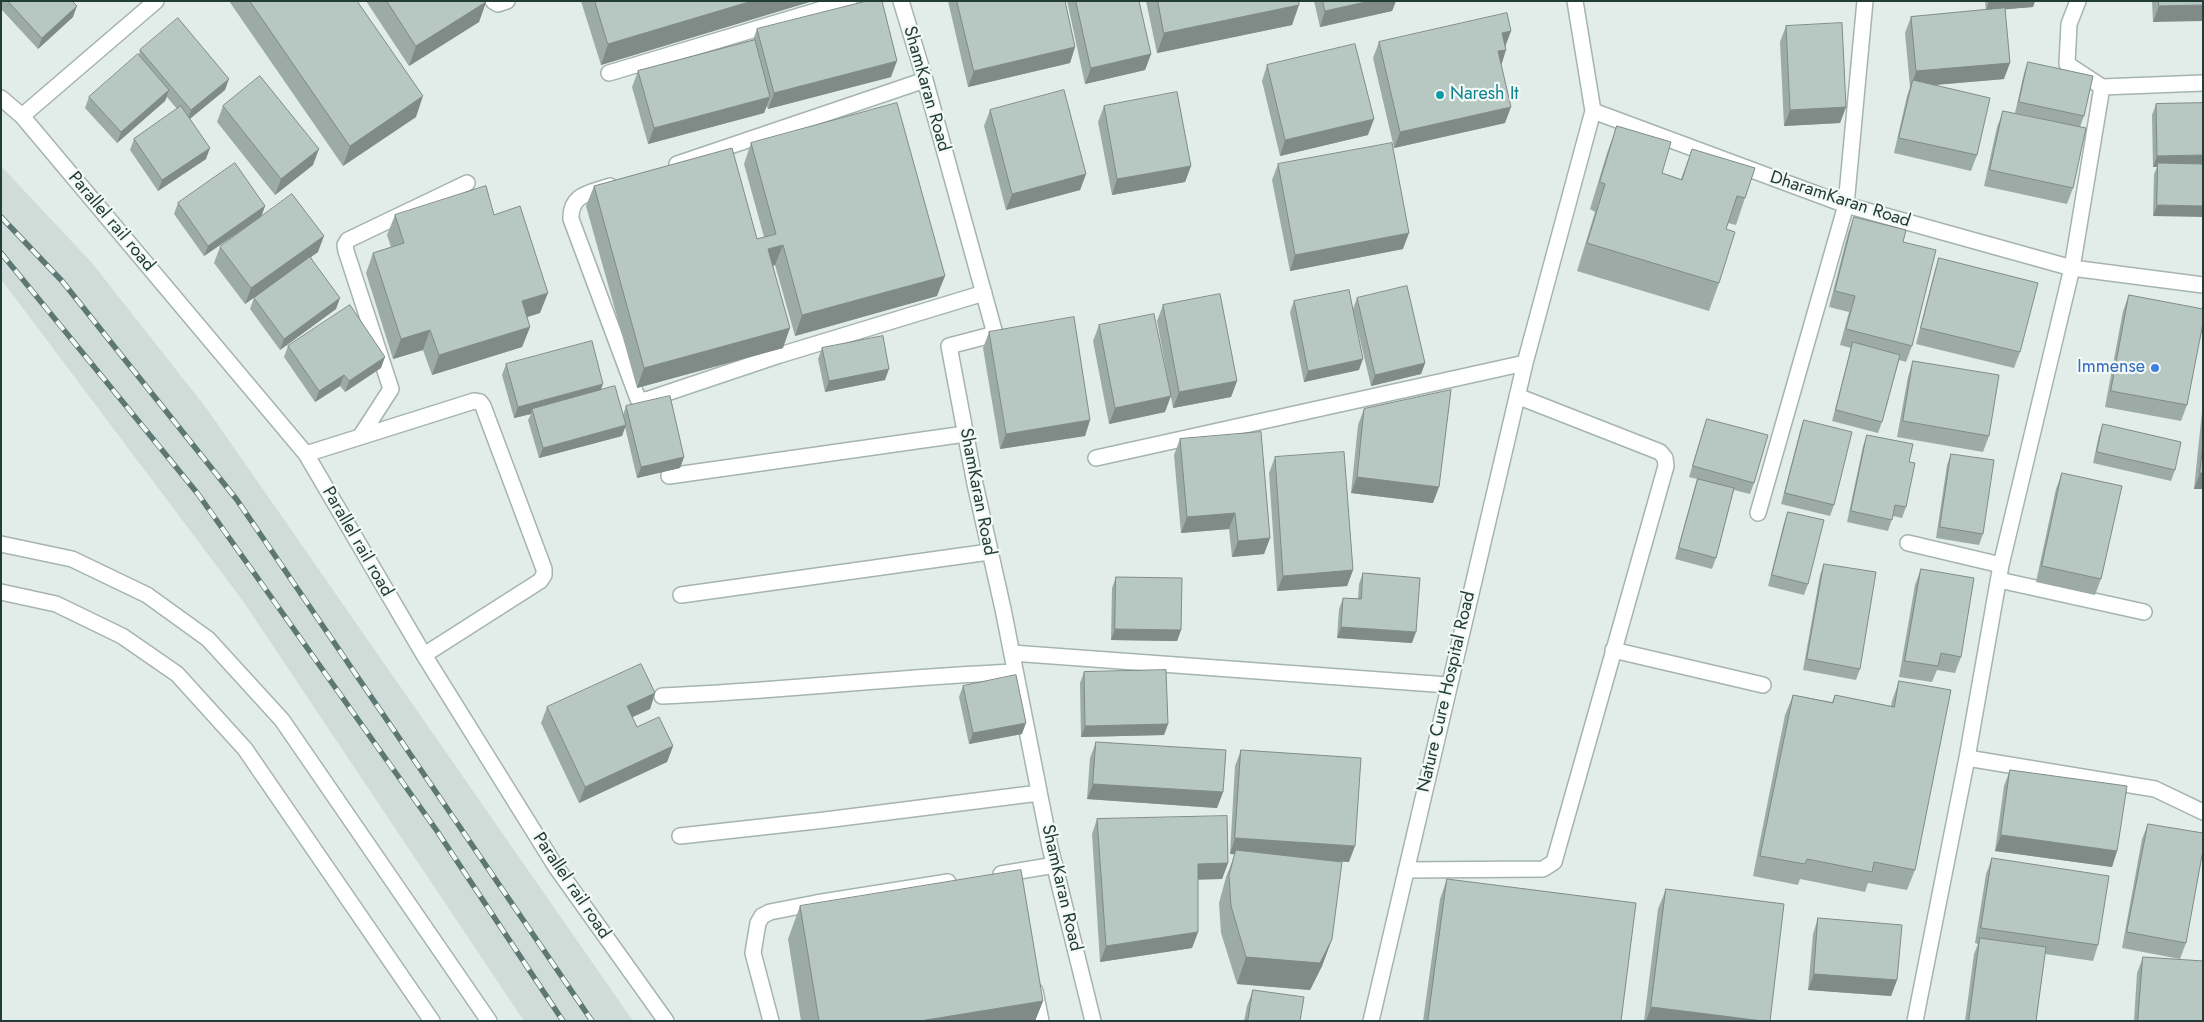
<!DOCTYPE html>
<html>
<head>
<meta charset="utf-8">
<style>
	body { margin:0 }
	#map { position:relative; width:2204px; height:1022px; overflow:hidden; background:#e2ece8; font-family:Jost,sans-serif }
	canvas { display:block }
	.frame { position:absolute; inset:0; border:2px solid #223d38; pointer-events:none }
</style>
</head>
<body>
<div id="map">
<canvas width="2204" height="1022"></canvas>
<div class="frame"></div>
</div>
<script>
const context = document.querySelector('canvas').getContext('2d');
context.lineJoin = 'round';
function paint(path, color) { context.fillStyle = color; context.fill(path, 'evenodd'); }
function trace(path, color, width, dash) { context.strokeStyle = color; context.lineWidth = width; context.lineCap = dash ? 'butt' : 'round'; context.setLineDash(dash || []); context.stroke(path); }
function drawText(font, color, halo, rows, align = 'center') {
  context.font = font + ' Jost,sans-serif'; context.lineWidth = 4.5; context.setLineDash([]); context.textBaseline = 'middle'; context.strokeStyle = halo; context.fillStyle = color; for (const [text, x, y, turn = 0] of rows) {
    context.save(); context.translate(x, y); context.rotate((+turn || 0) * Math.PI / 180); context.textAlign = isNaN(turn) ? turn : align; if (halo) context.strokeText(text, 0, 0); context.fillText(text, 0, 0); context.restore();
  }
}
paint(new Path2D(`
	M1,166l91,97 115,146 426,612h-109l-281,-420 -242,-322z`), '#d0dcd7');
const minor = new Path2D(`
	M493,1l5,3 9,-3
	M901,1l24,79 70,254 -46,12 26,138 28,125 47,238 43,174
	M1575,1l18,110 253,94 226,63 131,17
	M2078,1l-9,23 -2,40 35,23 101,-4
	M609,73l240,-72
	M1,98l21,18 284,338 118,201 132,212 110,154
	M22,116l134,-115
	M677,164l248,-84
	M610,186c-20,7 -40,8 -39,33l67,180 8,1 134,-45 204,-62
	M360,437l31,-48 -45,-138 -1,-6 3,-5 119,-57
	M306,454l168,-53 6,1 3,4 61,163v6l-4,6 -116,74
	M1096,458l429,-95
	M669,476l296,-42
	M1758,513l88,-308 19,-204
	M1908,543l93,22
	M1,544l71,15 75,36 61,44 74,81 207,301
	M1999,580l145,32
	M1,592l55,12 66,32 55,38 68,75 187,272
	M681,595l308,-43
	M1613,650l150,35
	M1012,653l436,32
	M662,696c118,-5 235,-19 353,-24
	M1967,758l188,31 48,23
	M680,836l145,-16 214,-27
	M1406,870l137,-1 11,-7 112,-396 -1,-8 -5,-6 -143,-56
	M1001,874l54,-9
	M1035,991l6,30
	M771,1021l-18,-68 5,-30 4,-7 8,-4 46,-9 132,-21
	M1371,1021l154,-658 68,-252
	M1915,1021l52,-263 34,-193 71,-297 30,-181`);
trace(minor, '#a5b4b0', 18);
trace(minor, '#fff', 15);
const rail = new Path2D(`
	M1,217l61,64 175,219 355,521
	M1,253l197,241 239,337 126,190`);
trace(rail, '#5d7873', 5.5);
trace(rail, '#f3f9f6', 4, [11]);
paint(new Path2D(`
	M1,1h71l1,16 -35,32 -37,-40z
	M229,1h128l59,116 -73,49z
	M366,1h120v1l-7,20 -70,44z
	M581,1h232l-212,64z
	M948,1h117l10,46 -5,16 -102,24z
	M1067,1h72l12,53 -6,16 -60,14z
	M1146,1h153l-7,24 -135,28z
	M1314,1h82l-4,10 -72,16z
	M1985,1h50l-2,6 -28,2 -1,70 -69,6 42,70 -6,16 -77,-18 13,-57 3,-9 -5,-54 6,-16 75,-7z
	M2152,1h51l-50,21z
	M1786,26l60,81 -6,16 -56,3 -4,-84z
	M757,29l134,48 -123,32 -1,-3 -3,7 -116,31 -16,-57 6,-16 115,-31z
	M1511,31l-6,15 -4,18 4,59 -111,25 -21,-90 6,-16z
	M140,50l85,40 -35,29 16,40 -48,32 -28,-41 4,-11 43,-30 -10,-12 -2,4 -48,42 -32,-35 4,-11 50,-42z
	M2028,62l56,54 -4,11 -7,61 -6,16 -83,-18 13,-59 6,-16 74,16 -62,-14 9,-40z
	M1267,65l101,70 -88,21 -18,-75z
	M2203,103l-50,113 1,-42 3,-7h-4l-1,-52 4,-11z
	M223,106l90,59 -38,30 -58,-73z
	M1104,106l87,60 -6,16 -73,13 -14,-73z
	M990,110l96,64 -6,16 -74,20 -22,-84z
	M1617,126l45,47 19,6 11,-30 53,49 -9,27 -8,-2 -2,6 -7,54 -10,28 -132,-40 18,-59 -5,-3 17,-56z
	M751,143l186,153 -142,40 -20,-71 -2,1 10,82 -146,40 -51,-182 8,-20 163,53 7,-2 -20,-73z
	M1278,164l125,85 -113,22 -18,-91z
	M178,203l87,3 -4,11 -57,39 -30,-42z
	M395,215h99l46,98 -13,4 3,10 -8,20 -90,28 -9,-25 -30,9 -27,-86 7,-20 18,-6 -4,-12z
	M1854,217l49,25 9,104 -6,16 -7,-2 -17,62 -4,11 -46,-12 19,-73 -11,-3 9,-33 -20,-5 19,-74z
	M220,247l98,5 -7,5 25,52 -56,41 -30,-41 4,-11 26,-19 -35,25 -31,-41z
	M1939,258l81,94 -6,16 -98,-24 18,-70z
	M2129,295l58,110 -6,16 -76,-14 18,-96z
	M1357,298l68,65 -4,11 -50,12 -18,-76 6,60 -55,12 -14,-70 4,-11 59,8z
	M1163,305l74,76 -6,16 -58,11 -16,-87z
	M1099,325l66,87 -56,12 -16,-83z
	M989,332l101,88 -5,16 -85,13 -17,-101z
	M288,346l93,22 -36,24 -5,-6 -25,16 -31,-45z
	M822,348l63,32 -60,12 -7,-33z
	M1913,361l76,75 -6,16 -86,-15 11,-60z
	M506,364l95,26 22,25 3,-9 58,51 -4,11 -43,10 -12,-51 -3,9 -83,22 -11,-38 3,-6 -17,4 -12,-43z
	M2203,402v87h-9z
	M1364,409l69,94 -82,-10 7,-68z
	M1707,419l47,64 -4,11 -16,-4 -18,68 -4,11 -37,-10 19,-69 3,-11 -8,-2 14,-47z
	M1804,420l30,85 -4,11 -49,-12 19,-73z
	M2103,424l72,46 -4,11 -78,-18 6,-28z
	M1867,435l42,27 -3,45 -4,11 -9,-2 -5,15 -41,-9 16,-76z
	M1180,439l90,99 -6,16 -32,3 -3,-28 -48,4 -7,-78z
	M1951,454l32,80 -4,11 -43,-7 11,-73z
	M1275,457l78,113 -6,16 -70,5 -8,-118z
	M2062,473l39,106 -6,16 -59,-13 20,-93z
	M1788,512l20,72 -4,11 -36,-9 16,-63z
	M1824,564l36,105 -4,11 -53,-10 17,-95z
	M1921,569l40,88 -6,16 -18,-3 -5,12 -33,-5 16,-92z
	M1363,573l49,70 -75,-5 2,-29 4,-11 15,1 1,-15z
	M1116,577l65,53 -4,11 -66,-1 1,-52z
	M1084,672l84,52 -4,11 -83,2 -1,-54z
	M1899,681l16,189 -8,20 -39,-7 -3,9 -65,-13 -2,6 -45,-9 32,-161 8,-20 39,7 3,-7 56,11 1,-5z
	M963,686l59,48 -53,10 -10,-47z
	M655,693l-5,16 -18,8 5,10 36,19 -6,16 -88,41 -38,-80 6,-16z
	M1096,742l127,50 -6,16 -130,-9 3,-41z
	M1241,750l108,112 -31,-2 14,79 -10,27 -12,24 -73,-6 -16,-51 -2,-30 7,-26 9,-23h-5l5,-88z
	M2010,770l107,81 -5,16 -117,-16 9,-65z
	M1097,819l131,44 -6,16h-24v53l-6,16 -92,14 -8,-128z
	M2148,824l38,119 -6,16 -58,-11 20,-109z
	M1992,858l106,87 -5,16 -48,-7 -9,67h-71l9,-67 4,-10 -3,-1 11,-69z
	M1447,879l174,142h-198l17,-122z
	M1666,889l104,132h-126l14,-112z
	M800,906l243,95 -8,20h-234l-13,-82z
	M1818,918l79,62 -6,16 -83,-6 5,-56z
	M2143,957l60,64h-69l3,-48z
	M1253,990l47,31h-56l3,-15z`), '#9daba7');
paint(new Path2D(`
	M752,1h61l-212,64 7,-21z
	M1370,1h26l-4,10 -72,16 5,-16z
	M1989,1h46l-2,6 -47,4z
	M486,2l-7,20 -70,44 7,-20z
	M1299,5l-7,20 -135,28 7,-20z
	M2203,5v16l-50,1 6,-16z
	M77,6l-4,11 -35,32 4,-11z
	M1511,31l-6,16 -3,-14z
	M1075,47l-5,16 -102,24 6,-16z
	M1506,50l-5,16 -3,-15z
	M1151,54l-6,16 -60,14 6,-16z
	M897,61l-6,16 -123,32 6,-16z
	M2010,63l-6,16 -93,8 5,-16z
	M229,79l-4,11 -38,31 4,-11z
	M169,90l-4,11 -48,42 4,-11z
	M423,96l-7,21 -73,49 7,-20z
	M770,97l-6,16 -116,31 6,-16z
	M1511,107l-6,16 -111,25 6,-16z
	M1846,107l-6,16 -56,3 6,-16z
	M1374,119l-6,16 -88,21 5,-16z
	M210,148l-4,11 -48,32 4,-11z
	M319,149l-6,16 -38,30 6,-16z
	M2203,155v11l-45,-3 -1,4h-4l4,-11z
	M1191,166l-6,16 -73,13 5,-16z
	M1086,174l-6,16 -74,20 6,-16z
	M2157,205l46,1v11l-50,-1z
	M265,206l-4,11 -57,39 4,-10z
	M1409,233l-6,16 -113,22 5,-16z
	M324,236l-6,16 -73,52 6,-16z
	M783,245l-8,20 -14,4 7,-20z
	M945,276l-8,20 -142,40 7,-21z
	M548,293l-8,20 -26,8 8,-20z
	M340,298l-4,11 -56,41 4,-11z
	M530,327l-8,20 -90,28 7,-20z
	M790,328l-7,20 -146,40 7,-20z
	M430,330l-7,20 -30,9 8,-20z
	M385,357l-4,11 -36,24 4,-11z
	M1363,359l-4,11 -55,12 4,-11z
	M1425,363l-4,11 -50,12 4,-11z
	M889,369l-4,11 -60,12 4,-11z
	M344,375l-4,11 -25,16 4,-11z
	M1237,381l-6,16 -58,11 6,-16z
	M603,384l-4,11 -67,14 -1,5 -17,4 4,-11z
	M1171,396l-6,16 -56,12 6,-16z
	M1090,420l-5,16 -85,13 6,-15z
	M626,425l-4,11 -83,22 4,-10z
	M684,457l-4,11 -43,10 4,-11z
	M2200,473h3v16h-9z
	M1357,477l82,10 -6,16 -82,-10z
	M1235,513l-6,16 -48,4 6,-16z
	M1270,538l-6,16 -32,3 6,-16z
	M1353,570l-6,16 -70,5 6,-15z
	M1341,627l75,5 -4,11 -75,-5z
	M1115,629l66,1 -4,11 -66,-1z
	M655,693l-5,16 -28,13 5,-16z
	M1026,723l-4,11 -53,10 4,-11z
	M1168,724l-4,11 -83,2 4,-11z
	M673,746l-6,16 -88,41 6,-16z
	M1093,784l130,8 -6,16 -130,-9z
	M2001,835l116,16 -5,16 -117,-16z
	M1235,838l120,8 -6,16 -119,-8z
	M1228,863l-6,16 -30,1 6,-16z
	M1198,932l-6,16 -92,14 6,-16z
	M1332,939l-10,27 -12,24 -73,-6 9,-27z
	M1814,974l83,6 -6,16 -83,-6z
	M1043,1001l-8,20h-115z
	M1651,1007l112,14h-117z`), '#808b88');
const building = new Path2D(`
	M8,1h64l5,5 -35,32z
	M250,1h107l66,95 -73,50z
	M387,1h99v1l-70,44z
	M595,1h157l-144,43z
	M867,1h15l15,60 -123,32 -17,-64z
	M957,1h108l10,46 -101,24z
	M1076,1h63l12,53 -60,14z
	M1158,1h141v4l-135,28z
	M1323,1h47l-45,10z
	M2159,1h44v4l-44,1z
	M2005,8l5,55 -94,8 -5,-54z
	M1507,13l4,18 -9,2 4,17 -8,1 13,56 -111,25 -21,-90z
	M178,18l51,61 -38,31 -51,-60z
	M1842,23l4,84 -56,3 -4,-84z
	M755,40l15,57 -116,31 -16,-57z
	M1355,44l19,75 -89,21 -18,-75z
	M138,54l31,36 -48,42 -32,-35z
	M2028,62l65,14 -9,40 -65,-14z
	M260,76l59,73 -38,30 -58,-73z
	M1913,80l77,18 -13,57 -78,-17z
	M1064,90l22,84 -74,20 -22,-84z
	M1177,92l14,74 -74,13 -13,-73z
	M897,103l48,173 -143,39 -19,-70 -15,4 22,79 -146,40 -50,-182 138,-38 25,91 19,-5 -25,-91z
	M2203,103v52l-46,1 -1,-52z
	M181,106l29,42 -48,32 -28,-41z
	M2003,111l83,17 -13,60 -83,-18z
	M1617,126l54,16 -9,31 20,7 10,-31 63,19 -10,30 -8,-2 -11,33 9,3 -16,51 -132,-40 18,-59 -5,-2z
	M1392,143l17,90 -114,22 -17,-91z
	M235,163l30,43 -57,40 -30,-43z
	M2158,163l45,1v42l-46,-1z
	M486,186l8,29 26,-9 28,87 -26,8 8,26 -91,28 -9,-25 -29,9 -28,-86 31,-10 -9,-28z
	M292,194l32,42 -73,52 -31,-41z
	M1854,217l52,13 -3,12 33,8 -24,96 -66,-17 9,-33 -20,-5z
	M310,257l30,41 -56,41 -30,-41z
	M1939,258l99,25 -18,69 -99,-24z
	M1407,286l18,77 -50,12 -18,-77z
	M1349,290l14,69 -55,12 -14,-70z
	M1220,294l17,87 -58,11 -16,-87z
	M2129,295l74,14v14l-16,82 -76,-14z
	M350,305l35,52 -36,24 -5,-6 -25,16 -31,-45z
	M1154,314l17,82 -56,12 -16,-83z
	M1074,317l16,103 -84,14 -17,-102z
	M883,336l6,33 -60,12 -7,-33z
	M592,341l11,43 -85,23 -12,-43z
	M1853,342l47,13 -18,67 -46,-12z
	M1913,361l86,14 -10,61 -86,-15z
	M615,386l11,39 -83,23 -11,-39z
	M1451,390l-12,97 -82,-10 7,-68z
	M670,396l14,61 -43,10 -15,-61z
	M1707,419l61,16 -14,48 -61,-17z
	M1804,420l48,12 -18,73 -49,-12z
	M2103,424l78,18 -6,28 -78,-18z
	M1261,432l9,106 -32,3 -3,-28 -48,4 -7,-78z
	M1867,435l46,9 -4,18 6,1 -9,44 -11,-2 -3,15 -41,-9z
	M2203,445v28h-3z
	M1344,452l9,118 -70,6 -8,-119z
	M1951,454l43,6 -11,74 -43,-7z
	M2062,473l60,13 -21,93 -59,-13z
	M1698,479l36,9 -18,70 -37,-10z
	M1788,512l36,8 -16,64 -36,-9z
	M1824,564l52,8 -16,97 -53,-10z
	M1921,569l53,9 -13,79 -20,-4 -3,13 -33,-5z
	M1363,573l57,5 -4,54 -75,-5 2,-29 18,1z
	M1116,577l66,1 -1,52 -66,-1z
	M641,664l14,29 -28,13 10,21 22,-10 14,29 -88,41 -38,-80z
	M1166,670l2,54 -83,2 -1,-54z
	M1016,675l10,48 -53,10 -10,-47z
	M1899,681l52,9 -36,180 -41,-8 -2,10 -65,-13 -2,5 -45,-8 33,-161 40,8 2,-8 59,12z
	M1096,742l130,8 -3,42 -130,-8z
	M1241,750l120,8 -6,88 -120,-8z
	M2010,770l117,16 -10,65 -116,-16z
	M1227,816l1,47 -30,1v68l-92,14 -9,-127z
	M2148,824l55,9v17l-17,93 -59,-11z
	M1236,850l106,12 -10,77 -12,24 -74,-6 -15,-51 -2,-30z
	M1992,858l117,18 -11,69 -117,-17z
	M1021,870l22,131 -123,20h-101l-19,-115z
	M1447,879l189,24 -15,118h-193z
	M1666,889l118,15 -14,117h-7l-112,-14z
	M1818,918l84,7 -5,55 -83,-6z
	M1980,938l66,9 -10,74h-67z
	M2143,957l60,4v60h-65z
	M1253,990l51,7 -4,24h-52z`);
paint(building, '#b7c7c2');
trace(building, '#808b88', 1);
for (const [x, y, r, color] of [
	[1440,95,5,"#0f9aa8"],
	[2155,368,5,"#3f7fe0"]
]) { const dot = new Path2D(); dot.arc(x, y, r, 0, 2 * Math.PI); context.fillStyle = color; context.fill(dot); trace(dot, '#f3f9f6', 2); }
drawText('18px', '#223d38', '#f3f9f6', [
	["ShamKaran Road",926,89,74],
	["DharamKaran Road",1840,200,18],
	["Parallel rail road",111,222,50],
	["ShamKaran Road",977,492,79],
	["Parallel rail road",357,542,60],
	["Nature Cure Hospital Road",1447,692,-77],
	["Parallel rail road",571,886,56],
	["ShamKaran Road",1061,888,77]
]);
drawText('18px', '#0d838f', '#f3f9f6', [
	["Naresh It",1450,95]
], 'left');
drawText('18px', '#366cbe', '#f3f9f6', [
	["Immense",2145,368]
], 'right');
</script>
</body>
</html>
